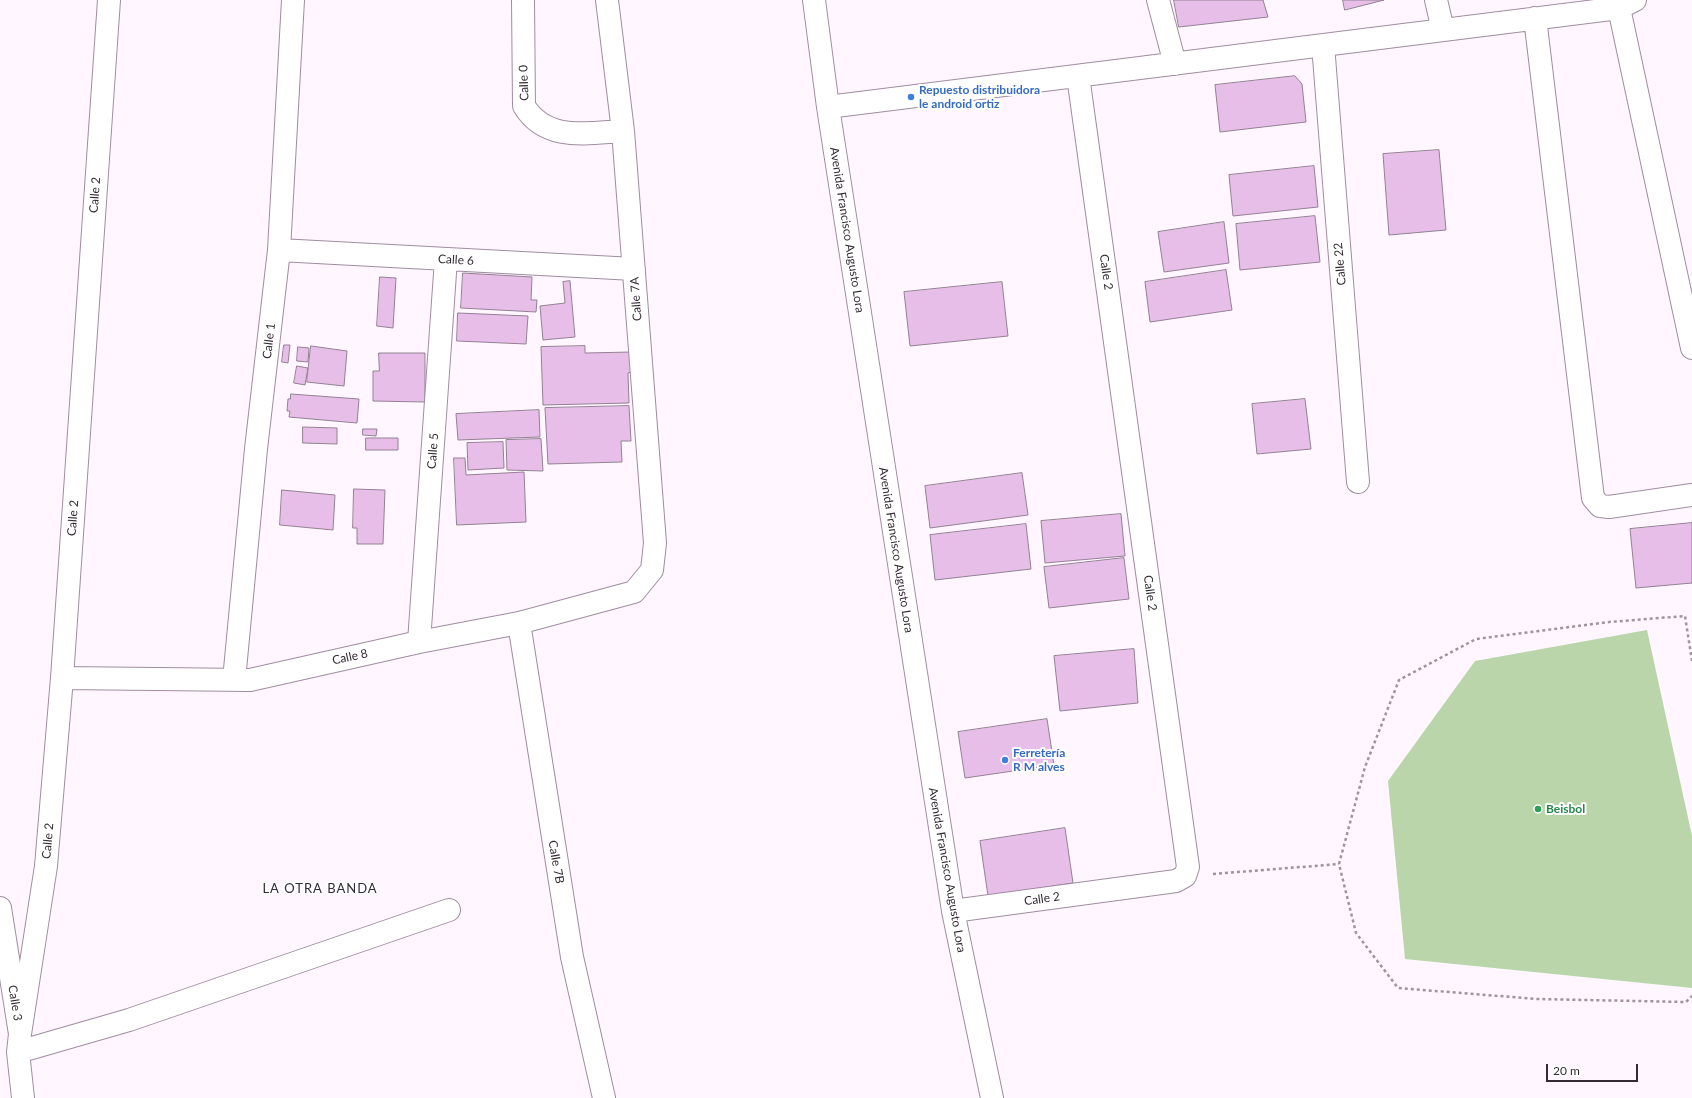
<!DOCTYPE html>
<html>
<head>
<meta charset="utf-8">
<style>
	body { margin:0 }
	#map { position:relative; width:1692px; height:1098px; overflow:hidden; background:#fff6ff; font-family:Lato,sans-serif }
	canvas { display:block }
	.scale { position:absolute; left:1546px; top:1064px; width:92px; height:18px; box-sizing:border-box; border:2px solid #332b34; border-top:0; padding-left:5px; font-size:12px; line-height:14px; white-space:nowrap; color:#332b34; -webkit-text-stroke:3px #fff; paint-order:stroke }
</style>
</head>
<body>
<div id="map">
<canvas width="1692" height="1098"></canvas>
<div class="scale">20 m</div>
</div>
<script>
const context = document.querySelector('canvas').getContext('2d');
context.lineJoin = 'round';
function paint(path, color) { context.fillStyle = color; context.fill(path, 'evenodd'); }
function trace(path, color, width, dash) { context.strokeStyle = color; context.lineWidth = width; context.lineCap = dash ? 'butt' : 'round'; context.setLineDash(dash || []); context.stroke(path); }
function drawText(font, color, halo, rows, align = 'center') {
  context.font = font + ' Lato,sans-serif'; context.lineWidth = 4; context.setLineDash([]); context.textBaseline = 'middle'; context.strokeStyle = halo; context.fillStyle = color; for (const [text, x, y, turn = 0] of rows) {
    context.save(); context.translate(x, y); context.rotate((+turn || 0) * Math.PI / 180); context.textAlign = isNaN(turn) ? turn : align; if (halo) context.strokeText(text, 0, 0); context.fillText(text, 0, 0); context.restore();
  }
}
paint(new Path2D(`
	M1647,630l45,206v152l-287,-29 -17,-178 87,-120z`), '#bad5a9');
const building = new Path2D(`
	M1174,0h89l5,17 -89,10z
	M1343,0h41l-39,10z
	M1295,76l7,8 4,38 -86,10 -5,-47z
	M1439,150l7,80 -57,5 -6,-81z
	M1314,166l4,41 -85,9 -4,-41z
	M1315,216l5,46 -80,8 -4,-46z
	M1224,222l5,41 -65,9 -6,-40z
	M1226,270l6,40 -82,12 -5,-40z
	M463,273l69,4 -1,23h6l-1,12 -75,-4z
	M380,277l16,1 -3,50 -16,-2z
	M570,281l5,56 -32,3 -3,-34 25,-3 -2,-21z
	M1002,282l6,54 -98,10 -6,-54z
	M458,313l70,3 -2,28 -69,-3z
	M284,345h6l-2,18 -6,-1z
	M311,346l36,5 -3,35 -37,-4z
	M585,346v7l46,-1v20l-3,1 1,30 -86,2 -2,-58z
	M298,347l11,1 -1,14 -11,-1z
	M379,353h46v49l-52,-1v-30h6z
	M297,366l11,2 -3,17 -11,-2z
	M291,394l68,5 -2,24 -68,-6 1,-6h-3l1,-12h2z
	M1305,399l6,50 -54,5 -5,-50z
	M629,406l2,35h-10l1,21 -74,2 -3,-56z
	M539,410l1,27 -82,3 -2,-26z
	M303,427l34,1v16l-34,-1z
	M363,429h14l-1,7 -13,-1z
	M366,438h32v12h-32z
	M541,439l2,32 -36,-1 -1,-30z
	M503,442l1,26 -36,2 -1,-27z
	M454,458h11l1,17 58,-3 2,50 -69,3z
	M1022,473l6,42 -98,13 -5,-42z
	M354,489l31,1 -2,54h-26v-16h-4z
	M282,490l53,5 -2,35 -53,-5z
	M1121,514l4,42 -80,7 -4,-42z
	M1692,523v60l-56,5 -6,-59z
	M1026,524l5,45 -96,11 -5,-45z
	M1124,558l5,41 -80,9 -5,-41z
	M1134,649l4,54 -78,8 -6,-55z
	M1047,719l7,46 -89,13 -7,-46z
	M1065,828l8,55 -85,13 -8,-55z`);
paint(building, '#e7bee8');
trace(building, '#948094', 1);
const street = new Path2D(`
	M523,0l1,106c22,36 63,27 99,25
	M814,0l14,107 125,804 39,187
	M1158,0l17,64
	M1436,0l7,30
	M1619,8l73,340
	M1535,18l58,480 7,8 9,1 83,-12
	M1323,45l35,437
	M828,107l791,-99 16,-8
	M279,250l355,19
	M519,623l53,334 32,141
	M419,642l27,-383
	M62,678l188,2 169,-38 100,-19 115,-31 18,-22 3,-27 -32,-412 -16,-131
	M234,680l22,-231 23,-199 14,-250
	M0,908l20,126 -2,18 5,46
	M953,911l223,-30 9,-5 3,-9 -110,-791
	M20,1034l26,-168 16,-188 47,-678
	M18,1052l111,-32 320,-110`);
trace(street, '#a08ca1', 24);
trace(new Path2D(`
	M1692,661l-7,-45 -76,6 -133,17 -77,41 -34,87 -26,97 17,69 42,55 139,11 149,3 6,-6
	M1213,874l126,-10`), '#9d959e', 2.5, [3, 3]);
trace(street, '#fff', 22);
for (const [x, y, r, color] of [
	[911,97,4,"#3f7fe0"],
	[1005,760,4,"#3f7fe0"],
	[1538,809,4,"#2e9e5b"]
]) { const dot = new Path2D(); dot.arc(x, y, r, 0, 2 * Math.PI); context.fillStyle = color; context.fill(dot); trace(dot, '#fff', 1.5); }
drawText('12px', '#332b34', '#fff', [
	["Calle 0",524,83,-92],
	["Calle 2",95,195,-86],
	["Avenida Francisco Augusto Lora",847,230,81],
	["Calle 6",456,260,3],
	["Calle 22",1340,264,-95],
	["Calle 2",1106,272,82],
	["Calle 7A",636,299,-94],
	["Calle 1",269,341,-83],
	["Calle 5",433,451,-86],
	["Calle 2",73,518,-86],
	["Avenida Francisco Augusto Lora",896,550,81],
	["Calle 2",1150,593,82],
	["Calle 8",350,657,-12],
	["Calle 2",48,841,-85],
	["Calle 7B",556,862,80],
	["Avenida Francisco Augusto Lora",947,870,80],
	["Calle 2",1042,899,-8],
	["Calle 3",15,1003,81]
]);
drawText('bold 12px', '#366cbe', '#fff', [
	["Repuesto distribuidora",919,90],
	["le android ortiz",919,104],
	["Ferretería",1013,753],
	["R M alves",1013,767]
], 'left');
drawText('bold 12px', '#27864d', '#fff', [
	["Beisbol",1546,809]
], 'left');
context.letterSpacing = '1px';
drawText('13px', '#332b34', '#fff', [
	["LA OTRA BANDA",320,889]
]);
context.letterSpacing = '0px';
</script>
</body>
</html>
